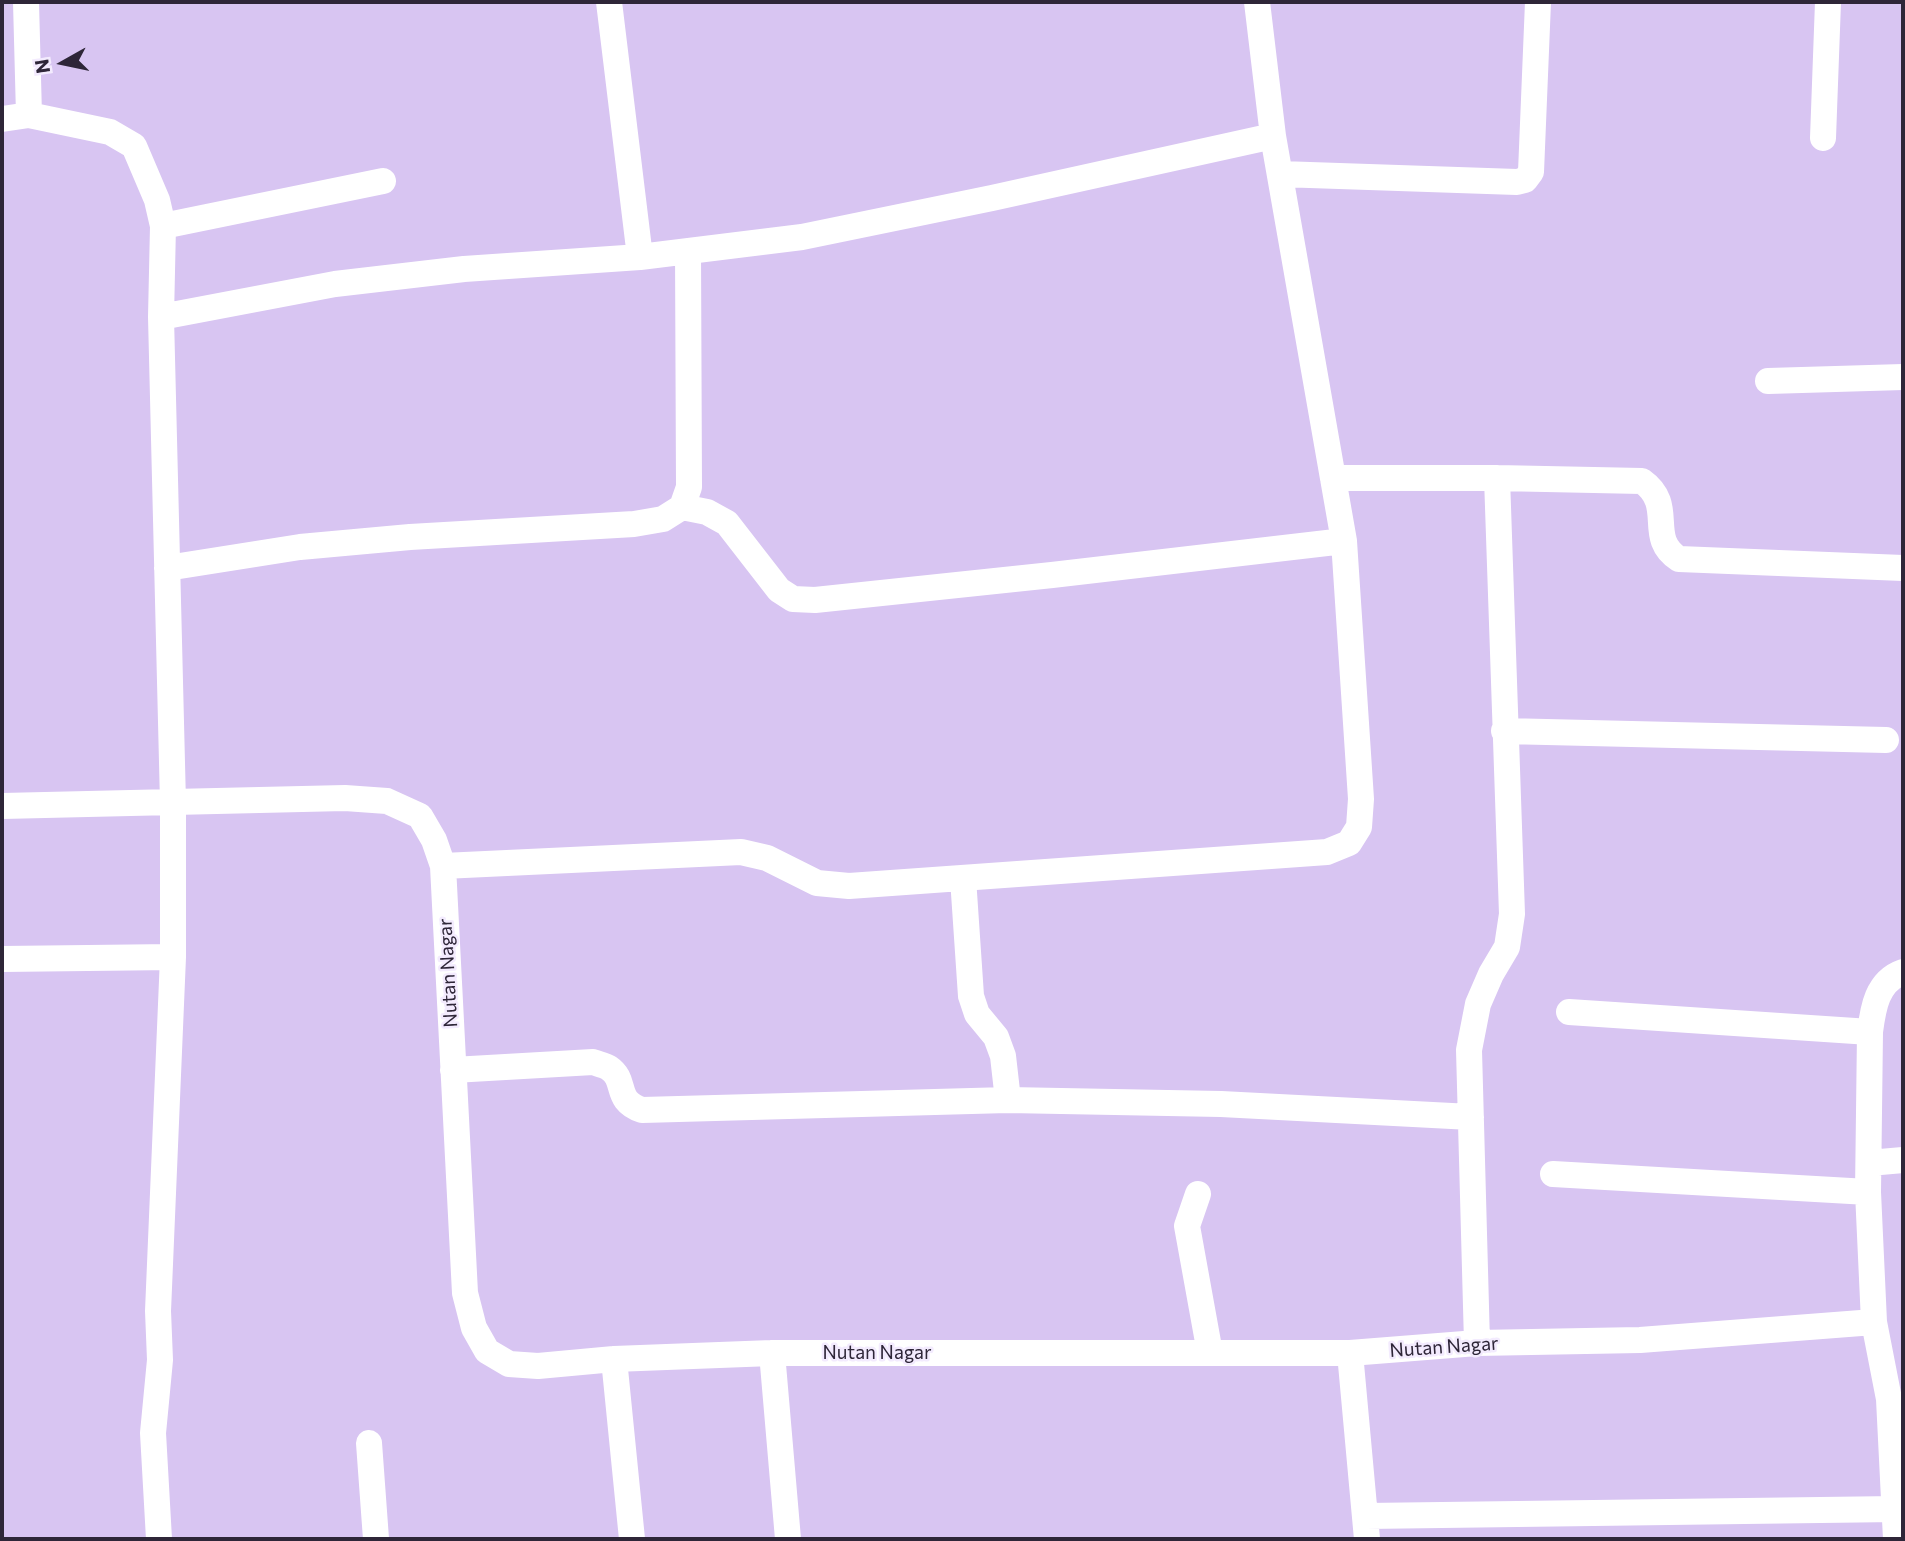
<!DOCTYPE html>
<html>
<head>
<meta charset="utf-8">
<style>
	body { margin:0 }
	#map { position:relative; width:1905px; height:1541px; overflow:hidden; background:#d8c5f2; font-family:Commissioner,sans-serif }
	canvas { display:block }
	.frame { position:absolute; inset:0; border:4px solid #2e2638; pointer-events:none }
	.north { position:absolute; left:28px; top:28px; width:70px; height:70px; -webkit-text-stroke:5px #f3ebfe; paint-order:stroke; rotate:261deg; font-size:19px; font-weight:700; line-height:28px; text-align:center; color:#2e2638 }
	.north::after { content:''; display:block; margin:auto; width:24px; height:32px; background:#2e2638; clip-path:polygon(50% 0,100% 100%,50% 72%,0 100%) }
</style>
</head>
<body>
<div id="map">
<canvas width="1905" height="1541"></canvas>
<div class="frame"></div>
<div class="north">N</div>
</div>
<script>
const context = document.querySelector('canvas').getContext('2d');
context.lineJoin = 'round';
function trace(path, color, width, dash) { context.strokeStyle = color; context.lineWidth = width; context.lineCap = dash ? 'butt' : 'round'; context.setLineDash(dash || []); context.stroke(path); }
function drawText(font, color, halo, rows, align = 'center') {
  context.font = font + ' Commissioner,sans-serif'; context.lineWidth = 5; context.setLineDash([]); context.textBaseline = 'middle'; context.strokeStyle = halo; context.fillStyle = color; for (const [text, x, y, turn = 0] of rows) {
    context.save(); context.translate(x, y); context.rotate((+turn || 0) * Math.PI / 180); context.textAlign = isNaN(turn) ? turn : align; if (halo) context.strokeText(text, 0, 0); context.fillText(text, 0, 0); context.restore();
  }
}
trace(new Path2D(`
	M609,2l31,255
	M1257,2l16,134 71,405
	M29,115l81,17 24,14 23,54 6,26 -2,91 12,486v154l-15,354 2,49 -7,73 6,106
	M2,119l27,-4 -3,-113
	M1823,138l5,-136
	M1280,174l237,8 8,-2 6,-8 7,-170
	M163,226l220,-45
	M161,317l174,-33 129,-15 176,-12 162,-20 190,-39 281,-62
	M1768,381l135,-4
	M1333,478h164l145,3c35,25 3,56 37,78l224,9
	M167,568l133,-21 110,-10 224,-13 29,-5 19,-12 7,-20 -1,-236
	M1504,731l382,9
	M2,806l343,-8 42,3 33,15 14,24 9,26 22,427 9,35 13,23 22,13 29,2 76,-7 158,-6h578l127,-10 163,-3 234,-18 -6,-130 2,-160c3,-24 7,-51 33,-60
	M443,866l298,-14 26,6 50,25 32,3 478,-34 22,-9 10,-16 2,-28 -17,-258 -292,34 -237,25 -22,-1 -14,-9 -52,-67 -20,-11 -25,-5
	M963,878l8,118 6,18 19,23 7,19 5,44
	M2,959l171,-2
	M1569,1012l301,20
	M453,1070l140,-8c5,2 12,3 16,6 19,13 4,32 33,42l366,-10 213,4 250,13
	M1869,1163l34,-3
	M1553,1174l315,18
	M1198,1194l-11,32 23,127
	M1874,1322l15,77 7,140
	M1477,1343l-8,-293 9,-46 13,-30 16,-27 5,-33 -15,-436
	M772,1353l16,186
	M1350,1353l17,186
	M614,1359l18,180
	M369,1443l7,96
	M1366,1516l530,-7`), '#fff', 26);
drawText('19px', '#2e2638', '#f3ebfe', [
	["Nutan Nagar",448,973,-93],
	["Nutan Nagar",1444,1347,-4],
	["Nutan Nagar",877,1353]
]);
</script>
</body>
</html>
